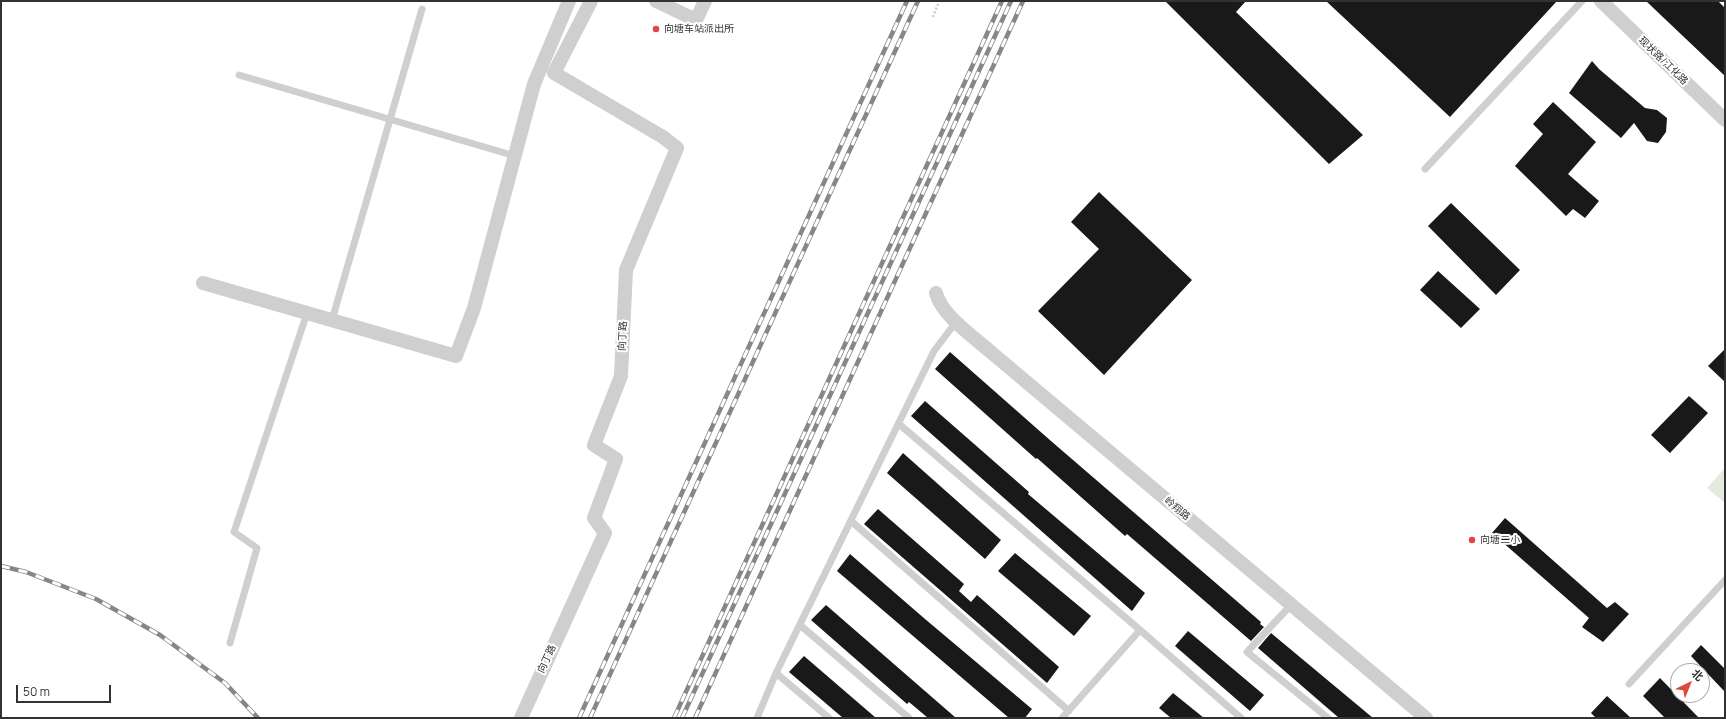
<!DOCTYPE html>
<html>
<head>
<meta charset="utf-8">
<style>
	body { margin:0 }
	#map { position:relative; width:1726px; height:719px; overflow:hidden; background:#fff; font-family:Manrope,"Noto Sans SC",sans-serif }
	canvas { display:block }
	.frame { position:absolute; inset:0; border:2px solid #323232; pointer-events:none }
	.north { position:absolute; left:1670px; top:663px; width:40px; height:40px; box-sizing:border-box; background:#fff; border:1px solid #adadad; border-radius:50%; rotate:43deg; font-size:11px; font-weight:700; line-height:16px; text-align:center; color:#323232 }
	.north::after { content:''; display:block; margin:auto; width:14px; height:18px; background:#de493e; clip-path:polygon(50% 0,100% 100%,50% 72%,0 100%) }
	.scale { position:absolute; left:16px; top:685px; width:95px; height:18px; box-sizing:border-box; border:2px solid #323232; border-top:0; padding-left:5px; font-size:12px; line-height:14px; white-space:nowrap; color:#323232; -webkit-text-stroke:3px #fff; paint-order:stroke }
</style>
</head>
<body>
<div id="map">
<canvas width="1726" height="719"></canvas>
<div class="frame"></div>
<div class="north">北</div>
<div class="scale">50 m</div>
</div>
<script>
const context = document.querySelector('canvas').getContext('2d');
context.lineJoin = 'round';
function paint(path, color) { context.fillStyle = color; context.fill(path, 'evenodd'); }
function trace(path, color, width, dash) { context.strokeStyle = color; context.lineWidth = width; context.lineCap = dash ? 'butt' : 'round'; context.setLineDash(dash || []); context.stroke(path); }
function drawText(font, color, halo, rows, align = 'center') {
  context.font = font + ' Manrope,"Noto Sans SC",sans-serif'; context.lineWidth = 4; context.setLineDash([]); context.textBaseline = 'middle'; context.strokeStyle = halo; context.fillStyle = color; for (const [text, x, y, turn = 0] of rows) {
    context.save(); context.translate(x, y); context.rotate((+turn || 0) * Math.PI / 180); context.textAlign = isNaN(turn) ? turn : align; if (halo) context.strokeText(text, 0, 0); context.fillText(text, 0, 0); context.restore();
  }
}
paint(new Path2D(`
	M1725,468v35l-18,-15z`), '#e3ebde');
paint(new Path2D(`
	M1165,1h81l-10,11 127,123 -34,29z
	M1326,1h231l-107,116z
	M1646,1h72l7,7v68z
	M1592,61l7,8 46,39 12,2 10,8 -1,14 -8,11 -11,-2 -13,-18 -13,15 -52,-45z
	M1553,102l43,40 -28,32 31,27 -14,17 -12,-9 -7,7 -51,-50 28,-32 -10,-10z
	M1099,192l93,88 -88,95 -66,-64 61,-62 -28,-27z
	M1451,203l69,67 -24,25 -68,-69z
	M1438,271l42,38 -19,19 -41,-38z
	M1725,349v33l-17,-16z
	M950,352l101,89 210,181 -1,2 4,3 -13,14 -124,-107 -2,2 -88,-78 -1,1 -101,-90z
	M1689,396l19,17 -38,40 -19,-18z
	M925,401l104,91 -1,2 117,99 -13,18 -221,-195z
	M903,453l98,87 -16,19 -98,-86z
	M878,509l86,75 -5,7 12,11 6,-7 82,72 -12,16 -183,-159z
	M1505,518l102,90 8,-6 14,12 -26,28 -21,-15 7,-9 -97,-85z
	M1015,553l76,63 -17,20 -76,-65z
	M850,554l75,65 107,90 -7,9h-16l-172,-147z
	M826,605l107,93 23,20h-28l-19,-16 -2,2 -96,-84z
	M1188,631l76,64 -14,16 -75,-65z
	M1271,633l102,85h-34l-81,-70z
	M1701,645l24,24v23l-34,-36z
	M804,656l72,62h-33l-54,-46z
	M1660,678l39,40h-34l-22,-22z
	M1173,693l31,25h-33l-12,-10z
	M1607,696l24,22h-35l-5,-5z`), '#191919');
trace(new Path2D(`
	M933,17l5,-13`), '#ccc', 2.5, [2, 2]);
trace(new Path2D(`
	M239,75l276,81
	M1425,169l157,-168
	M332,320l90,-311
	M899,424l241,206 -78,88
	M851,521l218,190
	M1291,605l-44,47 81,66
	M800,625l109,93
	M1140,630l101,88
	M230,643l27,-95 -23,-16 73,-219
	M776,673l53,45
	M1629,684l96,-104
	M757,718l19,-45 158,-322 22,-29`), '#cfcfcf', 7);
trace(new Path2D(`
	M656,1l40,19 9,-19
	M1601,1l124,119
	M203,283l253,73 18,-48 60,-224 35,-83
	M936,293c6,23 38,44 56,60l434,365
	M521,718l84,-185 -11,-15 22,-59 -22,-14 27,-69 5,-106 51,-122 -14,-11 -109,-64 37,-72`), '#cfcfcf', 14);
const rail = new Path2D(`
	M1,566l25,6 70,27 64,36 65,48 33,35
	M579,718l328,-717
	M590,718l328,-717
	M674,718l328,-717
	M682,718l329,-717
	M695,718l328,-717`);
trace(rail, '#878787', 4.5);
trace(rail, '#fff', 3, [9]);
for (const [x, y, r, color] of [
	[656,29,4,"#de493e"],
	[1472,540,4,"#de493e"]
]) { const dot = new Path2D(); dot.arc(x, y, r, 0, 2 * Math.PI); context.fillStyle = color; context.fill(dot); trace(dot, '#fff', 1.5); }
drawText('10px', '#323232', '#fff', [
	["向塘车站派出所",664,29],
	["向塘二小",1480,540]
], 'left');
drawText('10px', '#323232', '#fff', [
	["现状路/江化路",1663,61,44],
	["向丁路",623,336,-87],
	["岭翔路",1177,509,40],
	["向丁路",547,659,-65]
]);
</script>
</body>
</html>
